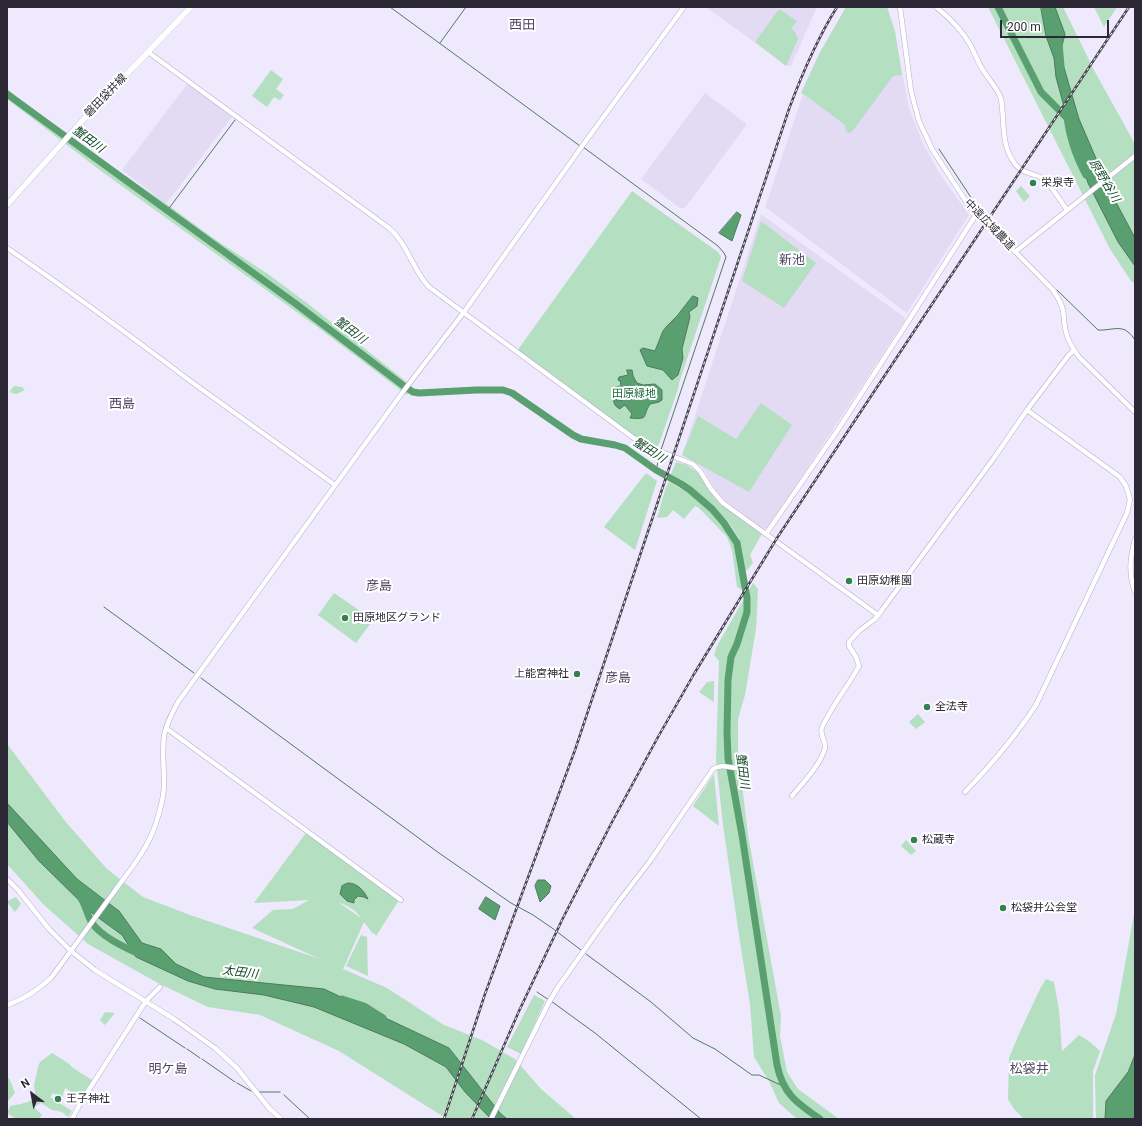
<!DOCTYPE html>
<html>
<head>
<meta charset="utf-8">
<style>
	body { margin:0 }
	#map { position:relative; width:1142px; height:1126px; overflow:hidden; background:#efe9fe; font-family:Roboto,sans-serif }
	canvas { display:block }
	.frame { position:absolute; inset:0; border:8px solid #2d2835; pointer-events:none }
	.north { position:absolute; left:12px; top:1074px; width:40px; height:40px; -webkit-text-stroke:3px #fff; paint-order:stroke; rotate:328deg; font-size:11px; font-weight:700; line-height:16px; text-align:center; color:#2d2835 }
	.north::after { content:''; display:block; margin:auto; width:14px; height:18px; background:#2d2835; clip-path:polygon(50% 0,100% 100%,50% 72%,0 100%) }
	.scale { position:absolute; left:1000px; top:20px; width:109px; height:18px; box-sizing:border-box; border:2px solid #2d2835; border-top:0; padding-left:5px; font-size:12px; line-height:14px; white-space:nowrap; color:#2d2835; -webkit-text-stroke:3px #fff; paint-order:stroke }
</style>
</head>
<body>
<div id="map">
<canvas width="1142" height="1126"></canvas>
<div class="frame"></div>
<div class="north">N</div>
<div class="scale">200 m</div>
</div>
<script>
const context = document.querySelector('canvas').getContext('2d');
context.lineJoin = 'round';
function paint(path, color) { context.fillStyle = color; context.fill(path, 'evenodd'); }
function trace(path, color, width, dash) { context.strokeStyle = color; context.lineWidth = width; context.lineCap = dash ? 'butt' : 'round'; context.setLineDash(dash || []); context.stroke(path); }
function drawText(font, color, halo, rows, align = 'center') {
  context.font = font + ' Roboto,"Noto Sans JP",sans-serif'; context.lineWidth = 4; context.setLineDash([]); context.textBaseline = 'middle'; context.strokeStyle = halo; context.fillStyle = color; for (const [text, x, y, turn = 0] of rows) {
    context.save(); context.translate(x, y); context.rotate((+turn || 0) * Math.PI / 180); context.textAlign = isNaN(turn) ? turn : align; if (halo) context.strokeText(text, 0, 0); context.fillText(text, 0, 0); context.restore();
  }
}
paint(new Path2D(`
	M706,7h111l-26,59h-4z
	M846,7h38l12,34 13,67 13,33 16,30 31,44 -62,98 -142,-106 42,-125z
	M188,83l44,34 -66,87 -44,-34z
	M705,93l42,31 -62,84h-5l-39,-29z
	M761,214l143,103 1,3 -137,208 -5,1 -40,-30 -7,-8 -13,-23 -7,-6 -14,-7z`), '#e3dbf4');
paint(new Path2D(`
	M846,7h41l8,24 7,44 -9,1 -38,52 -5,5 -4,-2 -1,-6 -40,-30 -4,-2 18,-39z
	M988,7h75l32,65 40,72v140l-4,-3 -21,-32z
	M1094,7h23l-13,20z
	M779,9l18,12 -6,8 4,3 3,7 -12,27 -31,-24z
	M271,70l12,9 -7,10 8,6 -4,5 -6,-3 -7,10 -15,-11z
	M7,89l76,58 85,58 48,35 52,34 39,29 105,83 -5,9 -91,-69 -215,-155 -94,-72z
	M1021,186l9,10 -6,6 -8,-11z
	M632,191l86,61 3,5 -42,126 -1,6 -18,52 -4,9 -11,-5 -128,-94z
	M761,221l55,42 -32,45 -42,-27z
	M14,386l8,1 3,3 -8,4 -6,-1 -1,-2z
	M761,403l31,22 -43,67 -67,-37 16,-39 38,23z
	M676,462l11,3 17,12 17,24 42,31 -13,23 3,8 -8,9 -6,-34 -10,-15 -26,-26 -32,-23z
	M646,473l11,8 -22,69 -31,-23z
	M669,482l26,15 28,27 10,14 3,8 4,20 2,19 -1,4 -4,-2 -5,-37 -5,-13 -28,-29 -4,-2 -11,13 -11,-9 -6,7 -10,1 9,-31z
	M753,583l5,6 -2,40 -11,66 -7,24v32l10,84 33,181 -1,20 7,36 11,17 41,30h-42l-18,-16 -10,-22 -15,-24 -4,-53 -10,-62 -17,-117 -7,-65 3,-99 -5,-6 3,-9z
	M334,593l39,27 -17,23 -38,-28z
	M714,681v21l-15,-10 8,-10z
	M918,714l7,8 -9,7 -7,-7z
	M7,744l58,77 42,48 36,28 47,18 130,44 -68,-31 21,-18 20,-1 16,-9 -55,3 52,-70 93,67 -23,36 -2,-3 -1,1 -9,-12 -21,47 44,19 57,37 38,15 33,19 26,30 35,30h-129l-108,-68 -79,-36 -52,-8 -50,-24 -70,-39 -44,-39 -37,-41zM338,902c10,4 17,7 23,16z
	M714,774l5,52 -26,-20z
	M906,840l10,11 -5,4 -10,-9z
	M16,897l5,7 -6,8 -8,-10v-1z
	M1135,909v210h-39l-1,-44 21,-61z
	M361,935l6,2 1,39 -22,-10z
	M1046,979l8,3 5,28 3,41 17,-16 11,7 10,9 -7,20v48h-69l-10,-10 -6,-10 1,-41 10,-24 21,-45z
	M534,995l11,6 -24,53 -14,-7z
	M105,1012l10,1 -10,12 -5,-5z
	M52,1053l16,10 5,5 19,12 -3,7 -8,8h-5l-11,-7 -3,10 -9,-5 -3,4 22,14 -4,6 -6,-5 -10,-2 -11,-7 -7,4 8,8 -3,4h-23l-9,-6 3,-7 11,-2 15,-5 -2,-14 4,-18 2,-5z
	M7,1076l3,4 5,13 -8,9z`), '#b4dfc0');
const water = new Path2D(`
	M1041,7h14l10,27 -5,20 19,65 31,72 25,47v28l-17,-24 -30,-59 -21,-65 -11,-41 -2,-19 -8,-22z
	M737,212l4,3 -9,26 -13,-8z
	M693,296l5,2 -1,8 -8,6 1,5 -8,32 1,9 -5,17 -6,5 -9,-10 -16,-4 -7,-16 3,-2 12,3 8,-20 4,-5 10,-10z
	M627,370h5l1,6 4,7 6,2 12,-1 7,6v10l-3,2 -9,2c-8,12 0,16 -20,14l2,-4 -7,-9 -3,2 -2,2c-4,-2 -7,-5 -6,-10l2,-1 1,3 6,-1 -2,-9h-5l-1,-4 6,-1 -1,-6 -1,1 -1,-2 1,-2 9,-2z
	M7,803l70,76 42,32 23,32 19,6 15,15 28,13 120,12 125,59 51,65 7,6h-16l-26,-27 -19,-25 -42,-23 -90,-37 -50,-12 -49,-6 -27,-8 -52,-24 -14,-22 -30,-22 -53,-52 -32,-39z
	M538,880h7l6,6 -2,7 -9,9 -5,-16z
	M348,883c10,0 16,8 20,16l-4,-2 -6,-1 -4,4v3l-7,-2 -7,-7 2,-8z
	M486,897l14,9 -5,14 -16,-11z
	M1135,1055v64h-30l1,-18 22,-29z`);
paint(water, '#5a9f70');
trace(water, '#4c7b5e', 1);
trace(new Path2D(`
	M390,7l190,139
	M440,43l26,-36
	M583,147l135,99 6,7 2,4 -65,193
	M939,149l37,56 4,3
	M167,211l68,-91
	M1057,290l41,40c10,1 23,-5 30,2 3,2 5,5 7,8
	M656,470l4,-16
	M104,607l90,66
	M201,678l238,175 72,50 22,12 19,13 29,22
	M586,954l65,48 42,36 22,11 37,26h7l26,12
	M537,992l12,8
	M551,1001l44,32 106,86
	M140,1018l45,30
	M187,1049l13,9
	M202,1059l33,23
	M237,1083l14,8
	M259,1092h21
	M284,1095l26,24`), '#4c7b5e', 1);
trace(new Path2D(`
	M998,7l43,85 26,26
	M1059,43l2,23
	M7,94l289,210 109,83 8,5 6,1 57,-3h27l9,3 61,42 8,4 34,6 10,3 31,22 25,14 9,6 22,19 12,14 13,20 10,55v14l-10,32 -6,13 -3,23 -1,52 1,26 14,77 35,230c6,29 20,38 43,54
	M1066,109c2,22 9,46 20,66
	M80,897c6,8 7,18 12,26 10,14 32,24 47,31
	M342,999l22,7 19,12`), '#5a9f70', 7);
const tertiary = new Path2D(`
	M900,7l11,84 8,30 13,28 35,54 86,87c4,6 8,12 10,20 1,7 1,15 3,22 2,9 7,17 13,25l56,55
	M936,7c14,11 26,23 35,39 4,8 7,17 12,24 5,9 16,20 18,29 4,23 -1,45 14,65 8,11 23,9 32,17l20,29
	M148,52l241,176c19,16 23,41 40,59l206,152 10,6 11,5 37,14 7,7 11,18 12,14 155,112
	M7,248c63,43 125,89 186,135 47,34 95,68 142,102
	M1015,252l120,-96
	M766,534l73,-106 70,-108 68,-107
	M1135,539c-5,20 -7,33 0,53
	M166,728l235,172
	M965,792c26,-27 50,-55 71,-87l91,-192 3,-14 -4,-13 -6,-9 -93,-67
	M792,796c10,-12 29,-32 33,-48 1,-7 -6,-13 -3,-21 2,-4 4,-7 6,-11 9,-17 22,-33 31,-50l-3,-9 -7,-11v-4l10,-11 16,-12 7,-9 112,-152 33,-48 41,-54 6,-6
	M7,879l11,11 31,39 22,22 24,19 79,49 41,29 22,20 32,40 12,11
	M7,1005c18,-6 30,-15 44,-27 21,-29 42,-57 63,-86 15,-21 34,-43 42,-69 4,-12 8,-26 8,-39 0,-16 -2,-32 0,-48 2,-12 8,-23 14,-34l224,-309 62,-81 116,-163 104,-142
	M72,1119l9,-17 65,-101 14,-14
	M491,1119l58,-117 9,-15 59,-83 33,-43 63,-92c7,-5 15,-2 23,-1`);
const secondary = new Path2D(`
	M7,205l75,-84 109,-114`);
trace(tertiary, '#b6abcd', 5.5);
trace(secondary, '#b6abcd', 6);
trace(tertiary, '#fff', 4.5);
trace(secondary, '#fff', 5.5);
const rail = new Path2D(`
	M444,1119l41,-125 90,-244 214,-641c13,-35 28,-70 48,-102
	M472,1119l47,-108 43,-91 50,-98 46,-85 36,-63 83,-136 352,-531`);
trace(rail, '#494452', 2.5);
trace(rail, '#fff', 1, [3]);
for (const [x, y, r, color] of [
	[1033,183,4,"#348150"],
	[849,581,4,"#348150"],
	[345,618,4,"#348150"],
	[577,674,4,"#348150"],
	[927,707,4,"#348150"],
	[914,840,4,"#348150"],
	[1003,908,4,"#348150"],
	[58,1099,4,"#348150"]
]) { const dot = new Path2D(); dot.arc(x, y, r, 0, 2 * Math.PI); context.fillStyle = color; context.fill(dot); trace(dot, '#fff', 1.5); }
drawText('11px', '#2d2835', '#fff', [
	["磐田袋井線",106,96,-46],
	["中遠広域農道",989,225,46]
]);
drawText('11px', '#2d2835', '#fff', [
	["栄泉寺",1041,183],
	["田原幼稚園",857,581],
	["田原地区グランド",353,618],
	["上能宮神社",569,674,"right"],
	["全法寺",935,707],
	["松蔵寺",922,840],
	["松袋井公会堂",1011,908],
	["王子神社",66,1099]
], 'left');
drawText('11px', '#1b683b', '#fff', [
	["田原緑地",634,394]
]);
drawText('italic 12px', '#144929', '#fff', [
	["蟹田川",88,140,36],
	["原野谷川",1104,181,59],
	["蟹田川",350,331,37],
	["蟹田川",649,451,32],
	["蟹田川",742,771,83],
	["太田川",240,973,7]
]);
drawText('13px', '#514764', '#fff', [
	["西田",522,26],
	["新池",792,261],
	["西島",122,405],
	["彦島",379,587],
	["彦島",618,679],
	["明ケ島",168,1070],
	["松袋井",1029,1070]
]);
</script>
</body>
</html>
